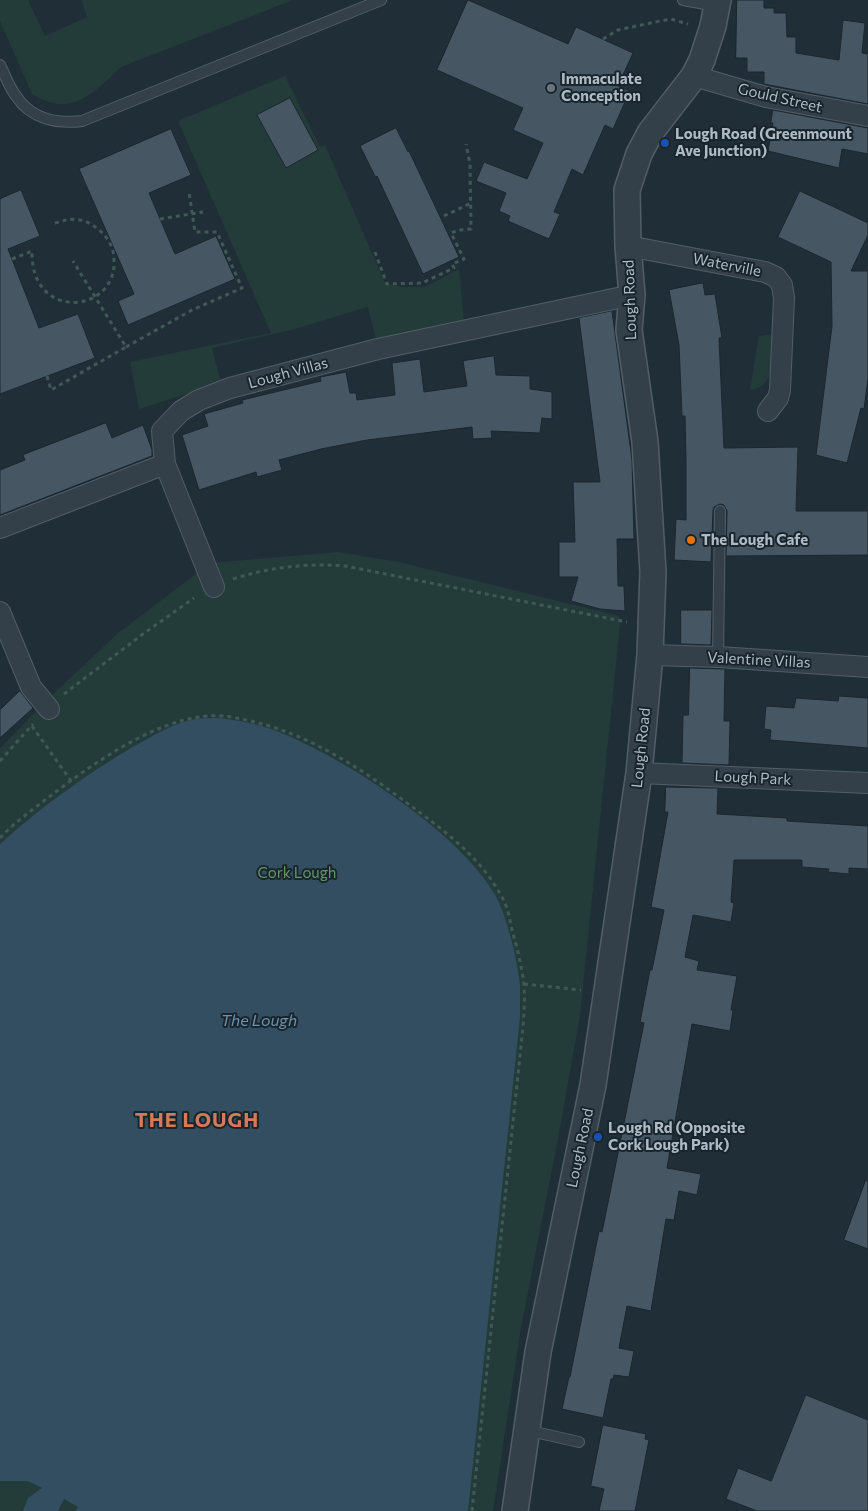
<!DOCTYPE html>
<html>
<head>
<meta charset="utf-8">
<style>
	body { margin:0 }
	canvas { display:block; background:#202e38 }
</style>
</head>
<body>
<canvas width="868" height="1511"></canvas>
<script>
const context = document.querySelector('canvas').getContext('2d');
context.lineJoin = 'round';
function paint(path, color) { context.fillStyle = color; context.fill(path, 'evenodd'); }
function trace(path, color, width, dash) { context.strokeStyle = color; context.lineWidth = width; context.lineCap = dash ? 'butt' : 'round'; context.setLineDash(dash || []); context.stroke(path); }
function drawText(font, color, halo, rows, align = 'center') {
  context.font = font + ' Commissioner,sans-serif'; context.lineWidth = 4; context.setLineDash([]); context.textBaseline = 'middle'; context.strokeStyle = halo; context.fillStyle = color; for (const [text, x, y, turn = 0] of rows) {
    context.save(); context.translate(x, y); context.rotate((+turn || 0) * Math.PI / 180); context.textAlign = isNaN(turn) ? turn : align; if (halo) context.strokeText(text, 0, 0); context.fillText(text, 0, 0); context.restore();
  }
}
paint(new Path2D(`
	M0,0h28l17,36 42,-19 -5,-17h211l-172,67c-28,26 -50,52 -89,27l-32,-73z
	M285,76l35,71 5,-2 60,138 16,4h24l34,-18 5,55 -88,15 -8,-32 -77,23 -79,18 9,35 -82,26 -9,-47 141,-29 -93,-212z
	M773,334c-1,20 4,54 -23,56l9,-54z
	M338,552l61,10 220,54 1,8 -40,391 -20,113 -39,200 -28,183h-493v-763l50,-51 67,-63 93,-71z`), '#233b39');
paint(new Path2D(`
	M219,718c17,2 35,5 52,11 67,24 187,102 223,164 13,22 23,65 26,91 0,11 0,23 0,34l-52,493h-392l2,-4 -14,-8 -6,12h-35l5,-13 14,-10 -14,-7h-28v-637c42,-38 87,-70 136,-99 18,-10 39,-23 60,-26 7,-1 15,-1 23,-1z`), '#334d61');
const building = new Path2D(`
	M468,0l100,44 8,-17 57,26 -15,33 12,5 -17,38 -8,-4 -22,50 -11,-6 -18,43 6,2 -11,25 -41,-18 2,-5 -11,-5 7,-18 -30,-12 8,-19 43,17 16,-36 -30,-13 10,-22 -86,-38z
	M737,0h27v8h10v5h12l1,24h9v16l43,7 4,-40 22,3 -3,30 6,1v50l-99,-19 -5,-1v-12h-17v-14h-11z
	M290,98l28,52 -32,18 -29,-53z
	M773,110l95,18v26l-26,-5 -3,19 -71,-17 5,-28h-2z
	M396,128l12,24 1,-1 50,106 -36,17 -46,-98 -1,2 -16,-32z
	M171,129l20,46 -42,18 26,61 41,-18 19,43 -107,46 -10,-24 16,-7 -55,-125z
	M21,190l19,46 -32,13 31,79 39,-14 17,44 -95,36v-195z
	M800,191l68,32v12l-17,36h17v108l-4,30 -3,-1 -14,55 -31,-8 16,-129 -1,-64 -53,-25z
	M703,283l2,12 10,-1 7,44h-3l5,110 74,-1 -2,64h72v44l-142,1 1,-45 -3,-6 -4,-1 -6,3 -1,4 -2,51 -37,-2 2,-41 10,1v-60l-1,-44h-3l-3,-71 -10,-55z
	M612,311l20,149 2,79h-17l1,47h6l1,25 -25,-2 -29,-8 7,-24h-19v-35h16l-2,-60h27l-21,-164z
	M494,356l2,19 34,1v13l22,3v27l-10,-1 -2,15 -49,-2 1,7 -19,1 -1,-12 -105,13 -46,9 -42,11 3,10 -25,7 -1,-5 -57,18 -17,-55 26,-9 -4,-12 39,-11 -1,-3 79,-19 -1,-4 26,-5 4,21h6l1,7 38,-5 -3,-32 28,-4 4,33 43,-6 -4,-25z
	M106,423l6,15 31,-13 9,25v6l-152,59v-45l25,-10 -2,-5z
	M681,610h31l-1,35 -30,-1z
	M690,668l35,1 -1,52h6l-1,44 -47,-2 1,-48h5z
	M20,691l13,17 -33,30v-28z
	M839,696l29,2v50l-98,-8 1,-10 -7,-1 2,-23 28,2 2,-10 42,3z
	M666,787l52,1 -1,26 70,4v3l81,5v43l-19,-1v6l-21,-2 1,-3 -27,-2v-7h-68l-3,42 3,1 -3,19 -38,-7 -8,42 14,4 -2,9 40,6 -6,34h2l-3,21 -38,-7 -25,144 34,6 -4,21 -18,-4 -5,29 -8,-1 -15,92 -24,-5 -8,42 15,3 -5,26 -15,-2 -1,4h-2l-8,39 -41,-9 7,-32h1l29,-146 3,1 11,-54 31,-155 -4,-1 10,-52h2l12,-60 -13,-3 17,-95h-3z
	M866,1180l2,1v68l-24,-9z
	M806,1395l62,25v91h-111l-31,-12 12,-31 33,13z
	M603,1425l43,9 -1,5 4,1 -14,71h-36l5,-22 -13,-3z`);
paint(building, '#465662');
trace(building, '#1b272f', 1);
const service = new Path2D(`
	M683,0l34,6
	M0,65c5,10 9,22 16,31 15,23 41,28 66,25l299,-121
	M718,657l2,-146
	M526,1430l53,12`);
const minor = new Path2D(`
	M694,76l72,21 102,19
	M628,246l137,26 11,5 6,8 2,13 -4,92 -2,8 -10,13
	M165,464l49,123
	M0,528l165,-64 -3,-33 19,-20 18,-11 31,-12 148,-39 254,-54
	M0,612l31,75 18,22
	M650,655l69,2 149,10
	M639,773l229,10`);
const tertiary = new Path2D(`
	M515,1511l23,-159 55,-267 46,-312 11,-118 3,-83 -8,-130 -16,-112 3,-35 -4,-49 -1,-56 12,-36 11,-21 44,-57 8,-16 11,-34 5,-26`);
trace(service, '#515e66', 12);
trace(minor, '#515e66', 22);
trace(tertiary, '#515e66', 28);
trace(new Path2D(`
	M603,39l15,-9 37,-8 16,-3 17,5
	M444,216l27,-13
	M160,219l43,-7
	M375,252l12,32 35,-1 32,-15 -2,-4 12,-5 -13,-26 8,-3 12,-1 -1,-65 -4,-20
	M12,259l20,-8c-2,71 85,63 82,9 0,-12 -6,-23 -15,-30 -15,-13 -28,-13 -46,-6
	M126,347l66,-37 50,-22 -25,-56h-22l-6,-40
	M47,376l4,14 75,-43 -53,-86
	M233,579c37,-12 74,-16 112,-13l282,56
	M64,694l79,-60 51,-36
	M32,726l39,55
	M0,761l33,-37
	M0,838c15,-16 32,-28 49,-41 42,-32 106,-78 160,-81 12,-1 25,1 37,4 63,13 119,51 169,89 35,26 69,52 89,92 4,8 6,19 8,29 5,17 10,37 12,55 1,14 0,28 -1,42l-51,484
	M524,984l57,6`), '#415857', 3, [4, 4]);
trace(service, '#344049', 10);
trace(minor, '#344049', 20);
trace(tertiary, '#344049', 25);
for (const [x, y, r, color] of [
	[551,88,5,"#6b7280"],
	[665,143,5,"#1a4fb4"],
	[691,540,5,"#e8710a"],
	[598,1137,5,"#1a4fb4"]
]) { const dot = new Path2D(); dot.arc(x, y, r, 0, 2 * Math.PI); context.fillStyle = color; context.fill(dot); trace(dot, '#19252d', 2); }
drawText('bold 15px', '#aebbc5', '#19252d', [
	["Immaculate",561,79],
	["Conception",561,96],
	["Lough Road (Greenmount",675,134],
	["Ave Junction)",675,151],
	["The Lough Cafe",701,540],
	["Lough Rd (Opposite",608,1128],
	["Cork Lough Park)",608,1145]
], 'left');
drawText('15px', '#aebbc5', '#19252d', [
	["Gould Street",780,98,13],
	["Waterville",727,265,11],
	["Lough Road",630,300,-92],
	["Lough Villas",288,373,-15],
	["Valentine Villas",759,660,3],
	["Lough Road",641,748,-84],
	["Lough Park",753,778,3],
	["Lough Road",580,1148,-78]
]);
drawText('15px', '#659668', '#19252d', [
	["Cork Lough",297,873]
]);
drawText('italic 16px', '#6e92aa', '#19252d', [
	["The Lough",259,1021]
]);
context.letterSpacing = '1px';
drawText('bold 20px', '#d57a59', '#19252d', [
	["THE LOUGH",197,1120]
]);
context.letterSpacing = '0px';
</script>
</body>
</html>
